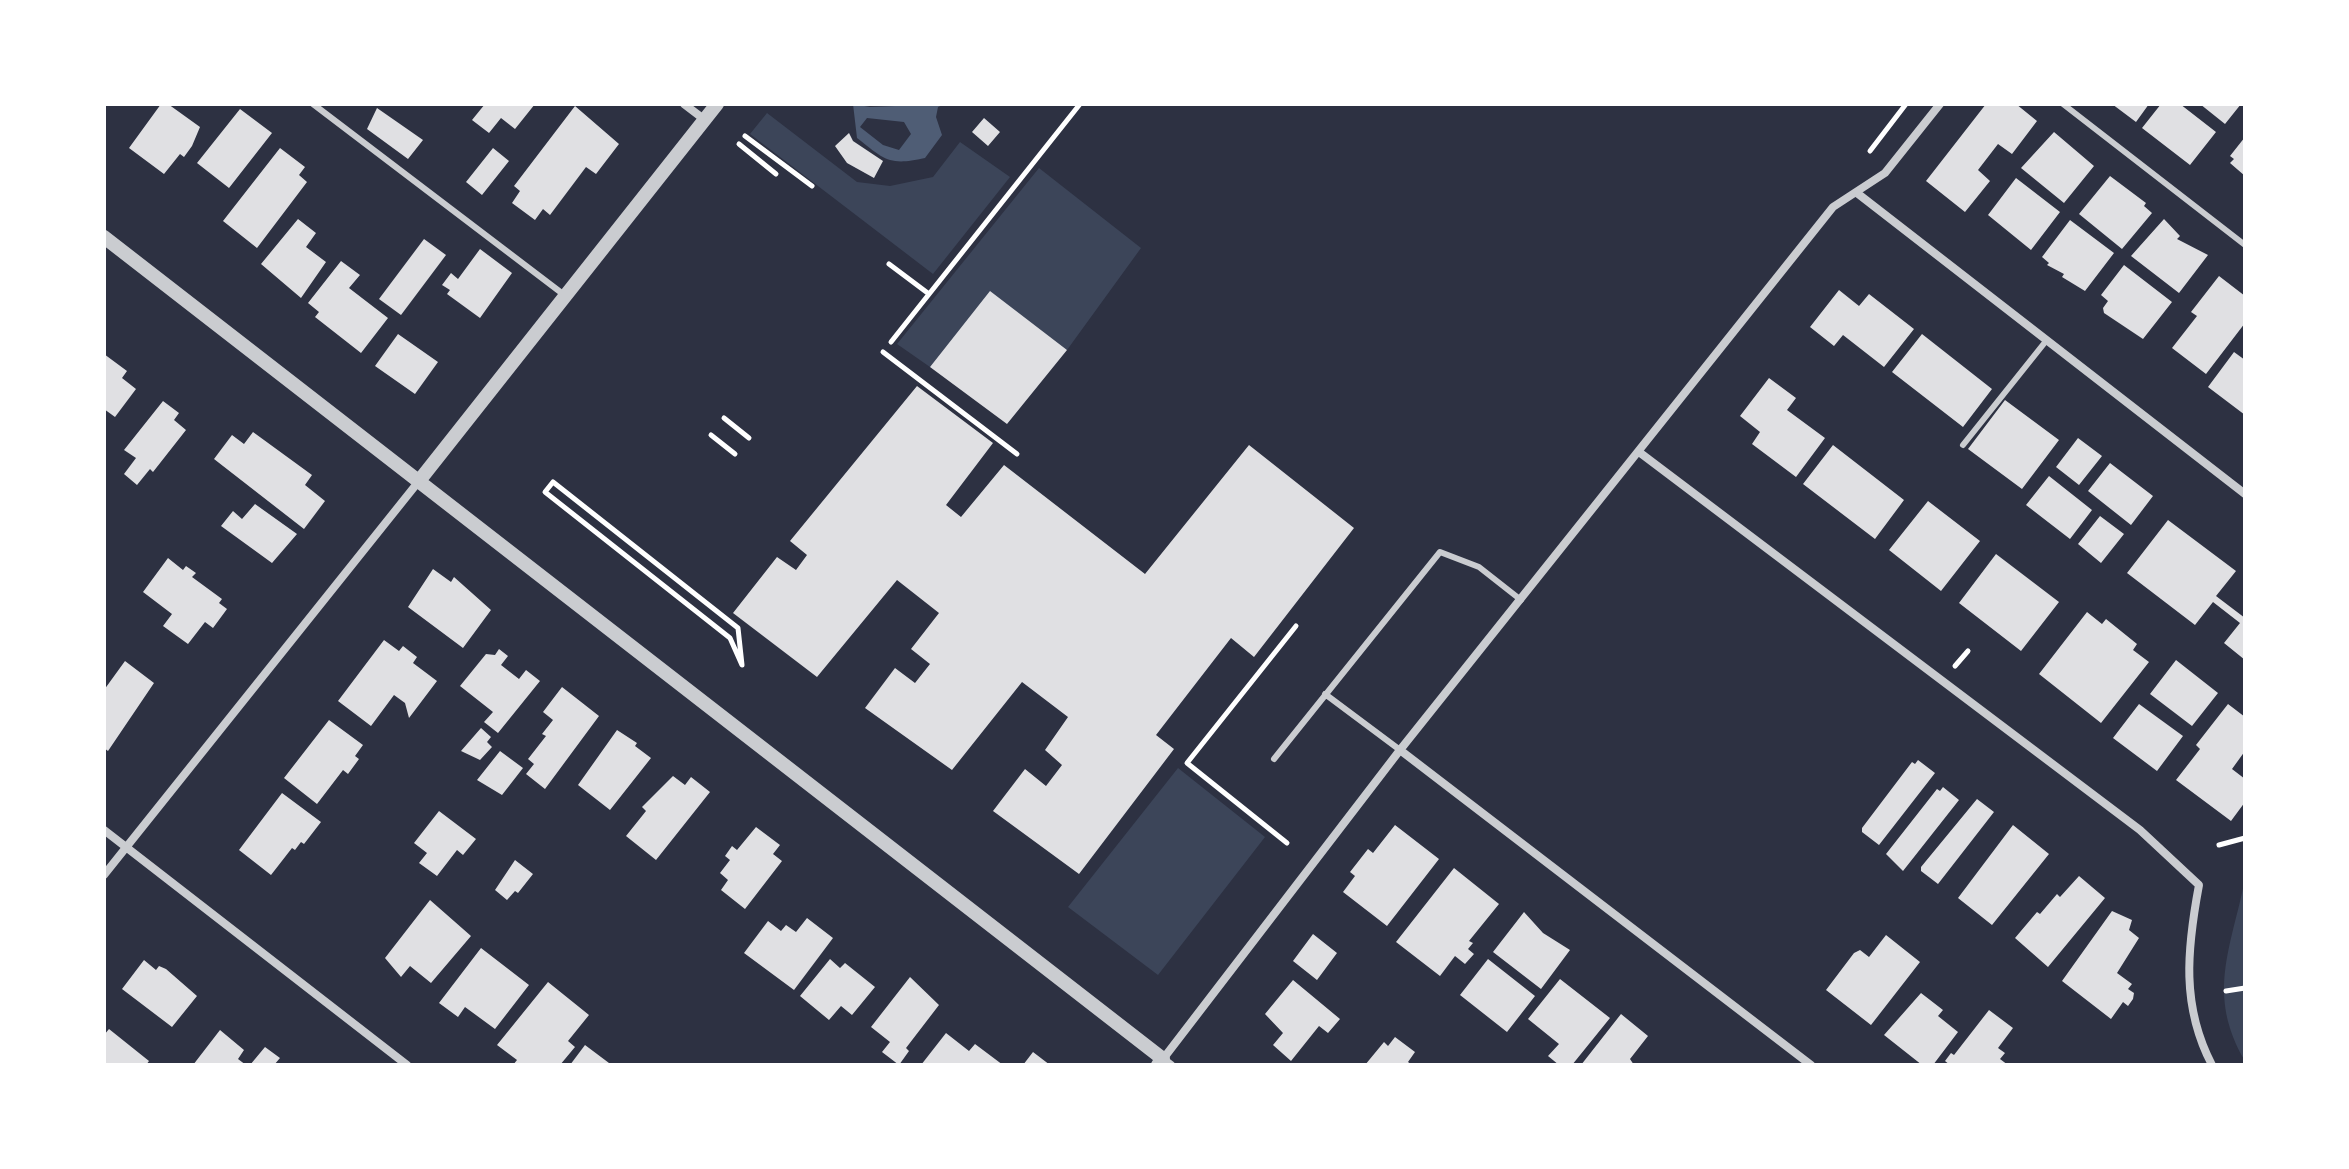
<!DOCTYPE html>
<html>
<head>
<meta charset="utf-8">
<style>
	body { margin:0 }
	#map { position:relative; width:2349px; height:1169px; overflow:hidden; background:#2d3142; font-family:Mulish,sans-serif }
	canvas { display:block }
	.frame { position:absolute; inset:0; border:106px solid #fff; pointer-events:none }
</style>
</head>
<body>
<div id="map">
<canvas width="2349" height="1169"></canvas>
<div class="frame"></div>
</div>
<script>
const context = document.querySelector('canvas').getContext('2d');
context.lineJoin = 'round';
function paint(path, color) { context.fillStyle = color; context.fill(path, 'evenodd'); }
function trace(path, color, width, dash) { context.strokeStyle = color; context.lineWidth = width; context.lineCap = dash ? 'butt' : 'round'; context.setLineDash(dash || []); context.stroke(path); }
paint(new Path2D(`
	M767,113l90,69 33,4 43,-9 27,-35 50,35 -77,97 -183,-140z
	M1039,168l102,80 -74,102 -77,-58 -60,75 -33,-23z
	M1178,768l87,69 -107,138 -90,-68z
	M2245,879v182c-39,-67 -14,-112 0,-182z`), '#3c4559');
paint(new Path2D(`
	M853,104l17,3 75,-3 -7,3 -2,10 6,18 -17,23c-36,8 -40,2 -68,-20zM867,118l37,4 7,12 -12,16 -16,-5 -23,-18z`), '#4f5d75');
paint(new Path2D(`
	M161,104h7l32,23 -8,19 -8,11 -4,-3 -16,20 -35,-26z
	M485,104h50l-20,25 -14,-11 -12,15 -17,-13z
	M1986,104h30l21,17 -25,33 -14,-10 -20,26 12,11 -25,31 -39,-31z
	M2112,104h37l-13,18z
	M2161,104h19l36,28 -26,33 -48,-37z
	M2200,104h41l-16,20z
	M575,106l44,38 -23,30 -10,-7 -36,48 -7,-6 -8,11 -23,-17 8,-12 -6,-5z
	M377,108l46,32 -15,19 -41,-30z
	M240,109l32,24 -43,55 -32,-25z
	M984,118l16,14 -12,14 -16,-14z
	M2054,132l40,34 -30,37 -43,-35z
	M849,133l4,8 30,20 -9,17 -27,-15 -12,-17z
	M2245,137v39l-15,-13 4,-4 -4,-3z
	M280,148l25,19 -6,8 8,7 -50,66 -34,-27z
	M493,148l16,13 -27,34 -16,-13z
	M2110,176l36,27 -2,3 8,7 -30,36 -43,-35z
	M2016,178l44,34 -29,38 -43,-35z
	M298,219l18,14 -10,14 20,15 -25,36 -40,-34z
	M2164,219l16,17 -3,3 31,16 -29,38 -48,-37z
	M2070,220l44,33 -29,38 -23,-14 2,-3 -17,-9 2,-2 -7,-6z
	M424,239l22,16 -45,60 -22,-16z
	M480,249l32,24 -32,45 -33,-24 3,-4 -8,-5 9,-12 7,6z
	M341,261l19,14 -11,13 39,30 -27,35 -46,-36 4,-5 -11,-9z
	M2124,265l48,37 -29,37 -39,-26 -1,-5 5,-7 -7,-6z
	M2219,276l26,20v27l-39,51 -34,-26 25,-32 -6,-4z
	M1839,290l20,16 10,-12 45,35 -30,38 -41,-32 -9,11 -24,-19z
	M990,291l77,59 -60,74 -77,-57z
	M398,334l40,28 -23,32 -40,-28z
	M1922,334l70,55 -29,38 -71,-55z
	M2234,352l11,8v55l-37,-28z
	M104,354l23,17 -5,7 14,11 -21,28 -11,-8z
	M1769,378l27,20 -9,12 38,28 -29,39 -44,-33 8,-12 -20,-16z
	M917,386l76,57 -47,62 15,12 43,-52 141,109 104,-129 105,83 -100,129 -23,-19 -75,97 18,14 -95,125 -86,-63 32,-42 21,17 16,-21 -17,-15 23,-33 -46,-35 -70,88 -87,-62 30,-40 20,15 15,-19 -19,-15 28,-36 -42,-33 -80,97 -84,-64 44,-56 19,13 11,-15 -17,-14z
	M2005,400l54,40 -37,49 -54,-40z
	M163,401l16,12 -5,7 12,10 -33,42 -3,-3 -13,16 -13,-11 12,-16 -12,-8z
	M253,432l59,43 -7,10 20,16 -21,28 -90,-70 18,-24 12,9z
	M2078,438l24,18 -23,29 -23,-18z
	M1833,445l71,55 -29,39 -72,-55z
	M2110,463l43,33 -22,29 -43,-34z
	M2049,476l43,34 -22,29 -44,-34z
	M1928,501l52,40 -39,50 -52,-41z
	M255,504l42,30 -25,29 -51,-37 12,-15 9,8z
	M2100,516l24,18 -23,29 -23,-19z
	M2168,520l68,51 -20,25 29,22v42l-21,-17 16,-20 -27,-21 -18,23 -68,-52z
	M1996,554l63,48 -38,49 -62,-48z
	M168,558l15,12 3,-4 10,7 -4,4 30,22 -3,4 8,6 -14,19 -8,-6 -17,22 -25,-18 9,-12 -29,-22z
	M433,569l18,13 3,-5 37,33 -28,38 -55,-41z
	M2087,612l15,12 4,-5 31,25 -4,6 16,12 -48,61 -62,-49z
	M384,640l15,11 4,-5 14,11 -4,6 24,18 -28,37 -4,-15 -11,-8 -23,31 -33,-25z
	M499,649l9,7 -7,9 18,14 7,-9 14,11 -42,52 -14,-11 9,-10 -33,-26 26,-32 9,1z
	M2176,660l42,33 -26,33 -42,-32z
	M125,661l29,22 -46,68 -4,-3v-58z
	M562,687l37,29 -54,73 -19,-15 8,-10 -6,-5 18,-23 -4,-2 11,-14 -10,-8z
	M2139,704l44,32 -26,35 -44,-33z
	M2228,704l17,13v34l-13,18 13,10v23l-14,19 -55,-41 24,-31 -4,-4z
	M329,720l34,25 -8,11 4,3 -11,15 -5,-4 -26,34 -33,-26z
	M481,728l10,9 -4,5 5,5 -12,13 -19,-9z
	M617,730l20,13 -2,3 16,12 -41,52 -32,-25z
	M500,751l23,17 -21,27 -25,-15z
	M1918,760l17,13 -56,72 -17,-13v-4l50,-66 3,2z
	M673,776l12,9 6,-8 19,15 -54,68 -30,-24 20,-25 -4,-4z
	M1943,787l16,13 -56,71 -17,-17 51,-65 3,2z
	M282,793l39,29 -17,22 -3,-2 -6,8 -3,-2 -21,27 -32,-25z
	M1977,799l17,13 -56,72 -17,-13v-4z
	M439,811l37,28 -13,16 -6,-5 -20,26 -18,-13 8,-10 -13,-10z
	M1395,825l44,34 -52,67 -44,-34 12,-16 -5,-4 18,-23 5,4z
	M2013,825l36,29 -57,71 -34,-27z
	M756,827l24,18 -7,9 9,7 -37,48 -24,-19 7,-10 -8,-7 10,-13 -5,-4 7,-10 5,4z
	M515,860l18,14 -15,19 -3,-2 -8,9 -12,-10z
	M1454,868l45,36 -30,37 4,2 -5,6 6,5 -9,10 -10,-8 -15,20 -44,-34z
	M2079,876l26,22 -57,69 -33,-29 22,-26 3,2 17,-20 3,3z
	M430,900l41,36 -40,47 -21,-17 -9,11 -16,-19z
	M2112,911l20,9 -3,10 10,8 -22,35 15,11 -4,5 6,4 -1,6 -5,7 -5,-4 -12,17 -49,-38z
	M1524,912l19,21 27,17 -29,39 -48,-37z
	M807,918l26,20 -39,52 -50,-37 24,-32 13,10 5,-6 10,7z
	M1313,934l24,19 -20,27 -24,-19z
	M1886,935l34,27 -49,63 -45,-35 28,-37 6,-3 9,7z
	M481,948l48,37 -34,44 -30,-22 -7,10 -19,-14z
	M830,959l10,9 5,-5 30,24 -23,28 -11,-9 -12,14 -29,-24z
	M1488,959l47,37 -28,36 -47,-37z
	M144,960l12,10 3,-4 7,3 31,27 -25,31 -50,-38z
	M910,977l29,28 -33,43 3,3 -10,14 -17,-13 8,-10 -19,-15z
	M1560,979l50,39 -38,47h-13l-11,-9 11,-12 -31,-25z
	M1293,980l47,39 -12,14 -9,-7 -28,35 -18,-16 10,-12 -18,-19z
	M548,982l41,33 -21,26 7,6 -15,18h-47l4,-5 -20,-15z
	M1921,993l22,17 -5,6 20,16 -25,33h-11l-38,-30z
	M1989,1010l24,18 -15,20 7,5 -5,6 8,6h-58l-5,-4 6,-8 3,2z
	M1621,1014l27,22 -18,23 4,6h-53z
	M109,1029l40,32 -3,4h-42v-30z
	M220,1030l24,20 -6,9 8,6h-53z
	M946,1033l23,18 6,-7 28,21h-82z
	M1395,1037l20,15 -7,10 4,3h-47l19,-23 4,4z
	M585,1045l24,18 -1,2h-38z
	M265,1047l15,11 -6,7h-24z
	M1033,1052l17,13h-27z`), '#e0e0e3');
trace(new Path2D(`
	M745,136l67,50
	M739,144l37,30
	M1870,151l36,-47
	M889,264l40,30
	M891,342l189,-238
	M883,352l134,102
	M724,418l25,20
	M711,435l24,19
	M553,482l185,146 4,37 -12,-27 -185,-146z
	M1955,666l13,-15
	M1287,843l-100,-80 109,-137
	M2219,845l26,-7
	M2226,991l19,-3`), '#fff', 5);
trace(new Path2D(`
	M313,104l250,190
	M2063,104l182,141
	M1963,445l83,-104
	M1325,694l75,56
	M1274,759l166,-207 39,15 42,33`), '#caccd0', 6);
trace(new Path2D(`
	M684,104l21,16
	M1857,193l388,301
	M1639,452l501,378 59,55c-12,64 -18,121 13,180
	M1400,750l411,315
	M104,830l303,235
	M104,875l315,-394
	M1171,1065l-8,-6 237,-309 433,-543 52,-34 55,-69`), '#caccd0', 8);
trace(new Path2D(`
	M104,237l1059,822 -5,6
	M419,481l298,-377`), '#caccd0', 14);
</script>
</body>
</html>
